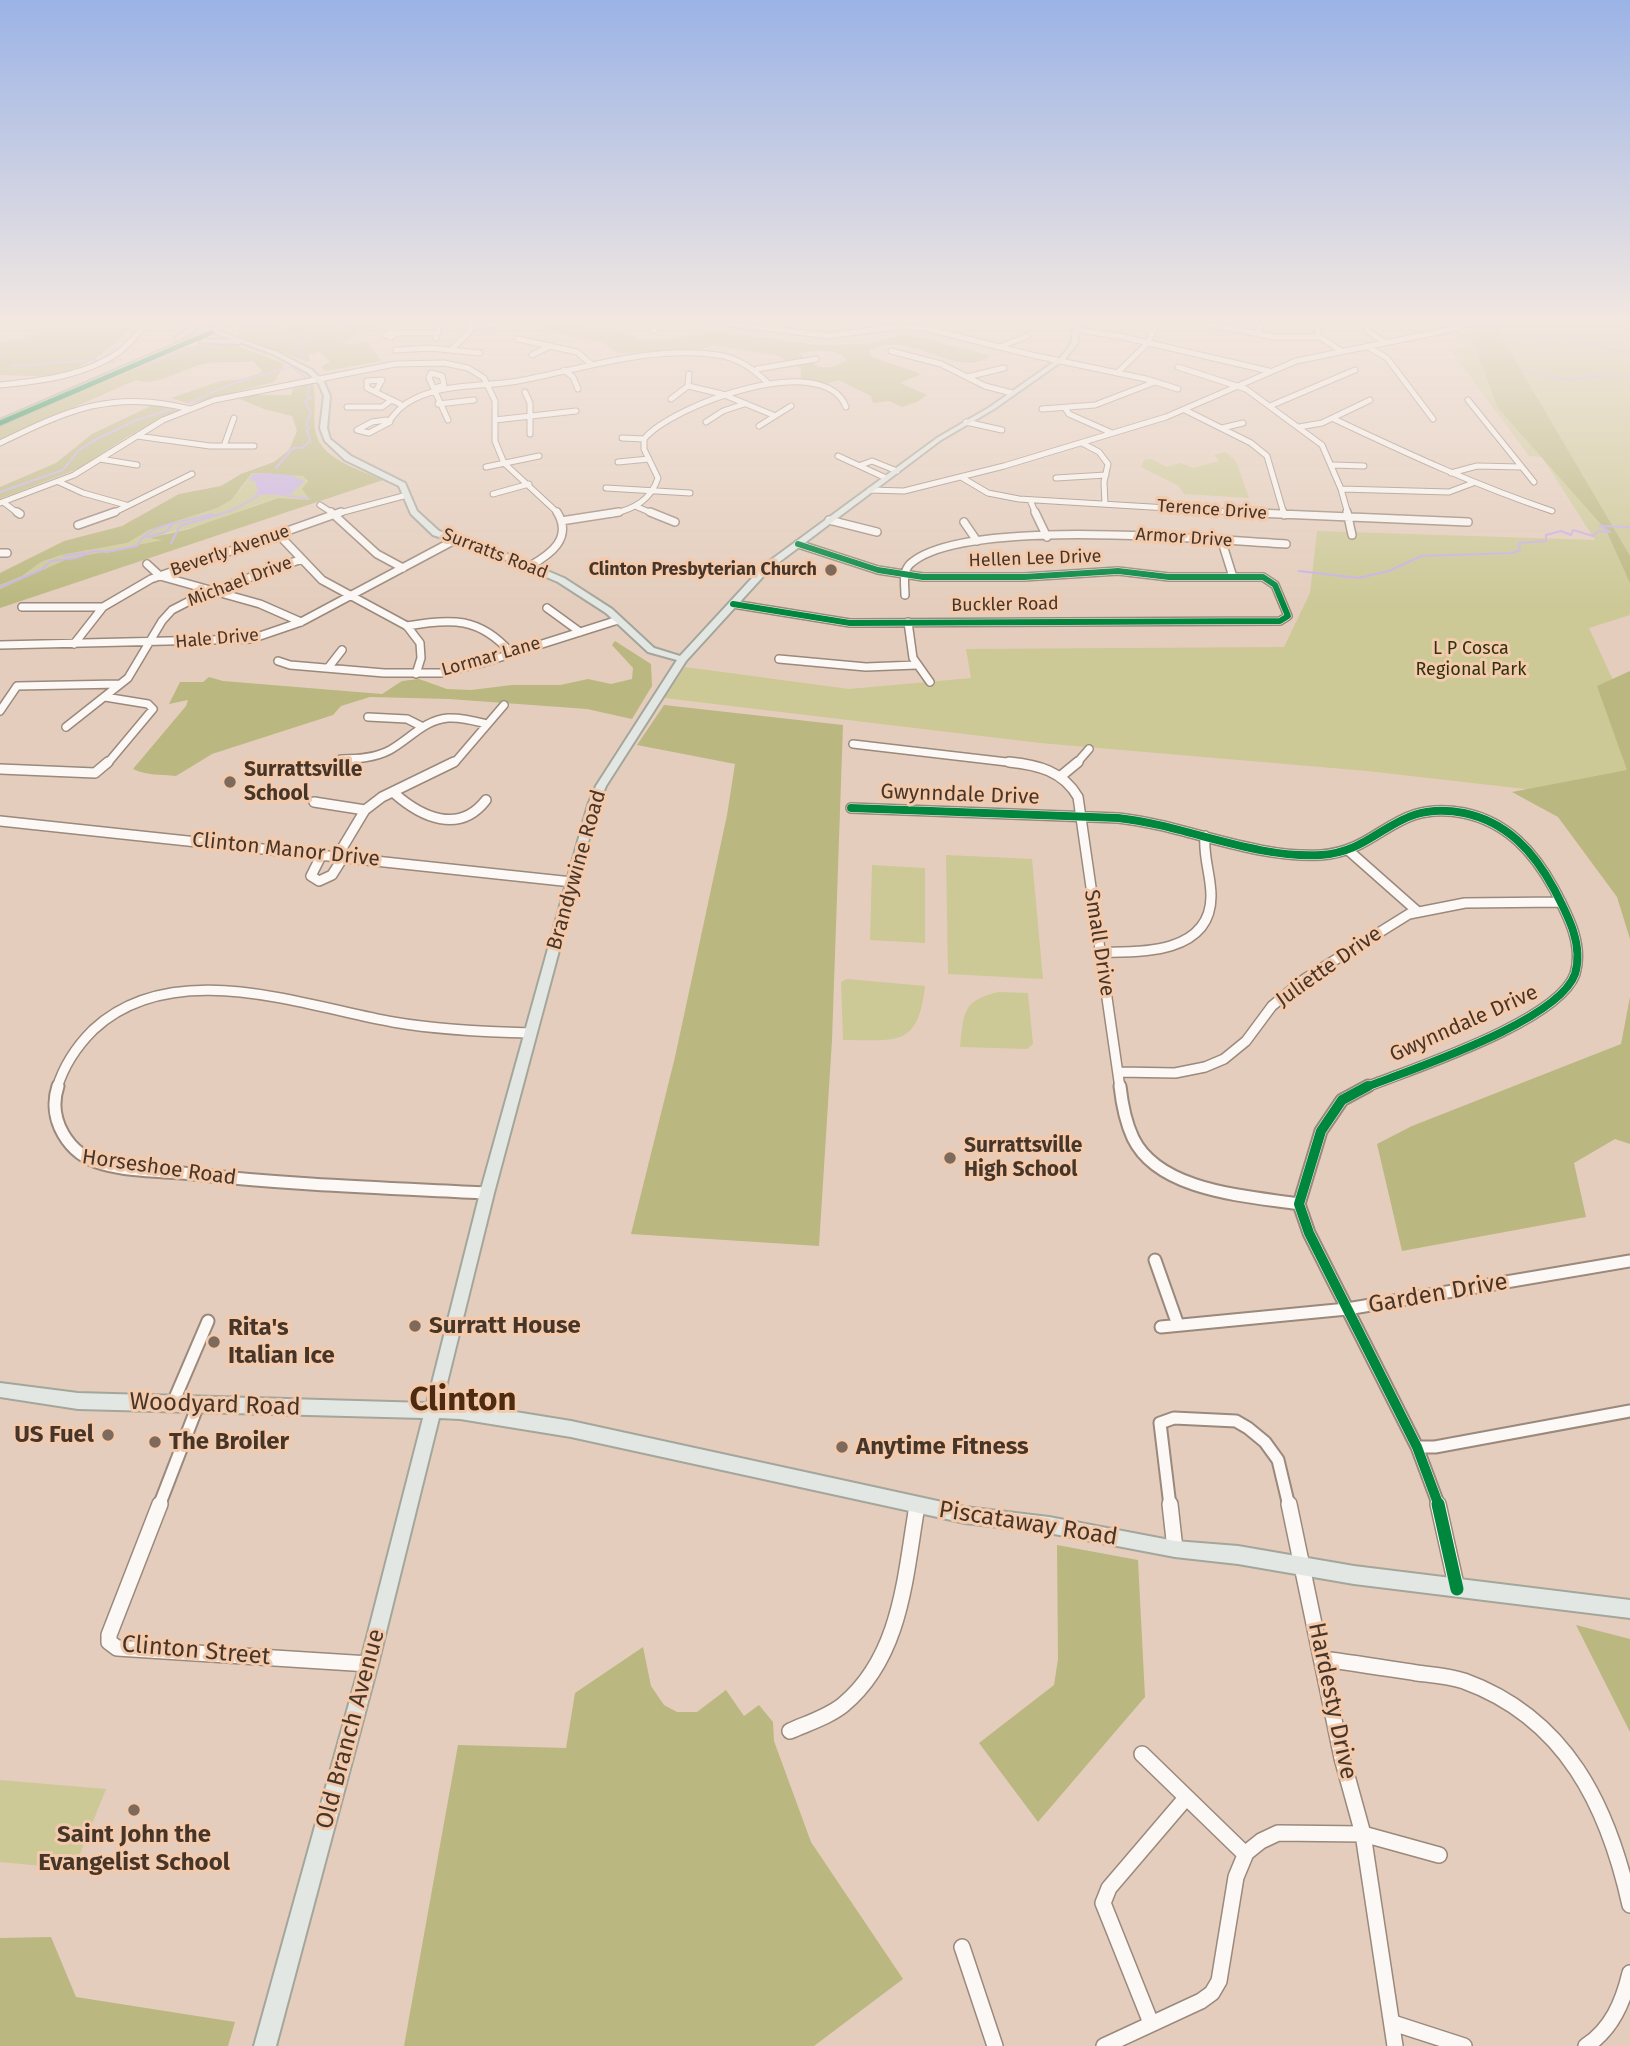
<!DOCTYPE html>
<html>
<head>
<meta charset="utf-8">
<style>
	body { margin:0 }
	canvas { display:block; background:#e4cdbc }
</style>
</head>
<body>
<canvas width="1630" height="2046"></canvas>
<script>
const context = document.querySelector('canvas').getContext('2d');
context.lineJoin = 'round';
function paint(path, color) { context.fillStyle = color; context.fill(path, 'evenodd'); }
function trace(path, color, width, dash) { context.strokeStyle = color; context.lineWidth = width; context.lineCap = dash ? 'butt' : 'round'; context.setLineDash(dash || []); context.stroke(path); }
function drawText(font, color, halo, rows, align = 'center') {
  context.font = font + ' "Fira Sans",sans-serif'; context.lineWidth = 6; context.setLineDash([]); context.textBaseline = 'middle'; context.strokeStyle = halo; context.fillStyle = color; for (const [text, x, y, turn = 0] of rows) {
    context.save(); context.translate(x, y); context.rotate((+turn || 0) * Math.PI / 180); context.textAlign = isNaN(turn) ? turn : align; if (halo) context.strokeText(text, 0, 0); context.fillText(text, 0, 0); context.restore();
  }
}
paint(new Path2D(`
	M1489,319h141v296l-41,13 41,89v84l-263,-30 -327,-28 -376,-45 21,-31 164,22 122,-11 -5,-29 318,-2 26,-54 7,-62 278,9 -53,-83 -13,-1 -79,-107 19,-3 -16,-15z
	M1225,452l11,9 13,37 -65,-4 -5,-8 -38,-19 3,-7 8,-1 14,8 15,-4 12,5 26,-7 -5,-6z
	M252,473l51,3 4,2 -2,8 6,12c-10,6 -25,-2 -37,1 -37,11 -72,30 -110,34l3,5 -5,2 -95,19 -67,30v-4l22,-9 19,-14 20,-7 66,-12 22,-13 68,-22 23,-18z
	M946,855l86,4 11,120 -95,-5z
	M872,865l53,3v75l-55,-3z
	M847,979l78,7c-7,62 -28,54 -82,54l-2,-58z
	M998,992l30,1 5,51 -6,5 -67,-2c4,-35 2,-46 38,-55z
	M0,1780l106,9 -32,80 -74,-7z`), '#ccc997');
paint(new Path2D(`
	M250,319h15l20,8 35,-8h77l-34,11 -21,13 11,2 14,-4 14,20 -56,10 -4,-4 9,-5 -10,-10 -11,2v7h-4l-67,-25 -2,-10z
	M532,319h51l-2,3 4,4 37,6 24,9 21,-1 44,-9 106,14 52,-1 35,-10 88,22c-6,2 -15,7 -21,7 -35,-1 -67,-30 -102,-13l3,7 49,17 -21,9 27,12 -10,7 -15,5 -13,-6 -16,2 -2,-7 -33,-16 -12,4 -25,-4v-11l-5,-4 17,-2c11,9 23,3 34,-3 -11,-13 -32,-9 -48,-7l5,5 -18,3 -7,-5 -66,-11 -12,4 -83,4 -15,-10 -56,-12z
	M1492,321l138,235v27l-24,-53 -108,-122 -27,-72 1,-7z
	M49,328l80,1c-21,23 -47,42 -79,46 -16,2 -34,0 -50,0v-33l22,-3z
	M205,342h21l59,22 -11,18 -84,22 -19,-6 50,-17 22,-2 20,-7 -10,-11c-19,3 -35,-1 -54,4 -21,6 -43,22 -63,15l-136,60v-14l169,-72z
	M313,383c4,17 -1,35 3,51 7,26 45,36 67,46l-383,128v-19l67,-30 95,-19 -12,-2 39,-9 89,-31 32,2 -8,-11 6,-8 -5,-5 -51,-3 -21,27 -14,8 -68,22 -22,13 -66,12 -20,7 -19,14 -22,9v-12l64,-32 58,-15 57,-32 42,-8 20,-12 33,-12 15,-12 8,-19 -5,-15 -28,-7 -24,-10 15,-4h36l2,-6z
	M155,404l23,6 -51,27 -47,31 -80,31v-12l56,-24 36,-29z
	M615,641l36,23 1,22 -20,33 -45,-10 -138,-10 -79,-2 -29,9 -8,9 -121,39 -36,22c-16,-2 -28,0 -43,-7l53,-63 2,-6 -19,4 11,-22h23l6,-5 14,4 159,13 20,-13 17,-2 28,10 24,1 41,-5h48l28,-6 23,5 21,-5 1,-11 -21,-23z
	M1630,671v268l-13,-42 -59,-80 -46,-25 115,-22 -30,-84z
	M664,705l179,20 -11,315 -13,206 -188,-12 44,-177 52,-242 8,-51 -98,-19z
	M1630,997v147l-15,-5 -41,24 12,54 -184,34 -25,-107 35,-18 209,-82z
	M1057,1545l81,15 7,137 -107,125 -59,-79 75,-58 4,-26z
	M1576,1625l54,14v93z
	M643,1647l8,39 13,19 13,7h20l29,-22 18,26 15,-11 14,17 1,19 37,101 92,137 -89,67h-410l54,-301 108,3 9,-55z
	M51,1937l25,60 159,25 -7,24h-228v-108z`), '#bab880');
paint(new Path2D(`
	M263,473l28,2 13,6 -13,13 -37,1 4,-4 -3,-10h-6l3,-6z`), '#c9b1e4');
trace(new Path2D(`
	M1505,333l36,8 20,-2 69,14
	M261,338l60,-6 50,-13
	M305,360l-4,-3 2,-6h-7l-3,-6 17,-5 3,-7h8
	M107,361l8,1
	M12,366l85,-6
	M140,366l46,-16 47,-6
	M293,368l12,9
	M1523,370l44,10 33,-4h30
	M189,403l43,-19 61,-18
	M276,468l17,-20h9l8,-7 -3,-10 2,-3 -3,-3 5,-12 -6,-12 6,-3 -3,-2 1,-13
	M0,492l63,-22 16,-20 16,-10 39,-19 40,-13
	M277,494l32,5
	M147,537l19,-5 6,-7
	M171,543l9,-17 53,-16 25,-14
	M64,556l20,-3
	M1299,571l59,7 31,-7 32,-15 91,-3 8,-3 -1,-7 27,-2v-6l15,-4 10,4 2,-5 20,6 5,-5 12,1 -10,-6 30,1
	M0,587l41,-17 10,-9 25,-3 18,-7 13,1 30,-6c12,-25 51,-23 74,-32l2,2`), '#c9b1e4', 2);
const minorFar4 = new Path2D(`
	M182,319l22,9
	M690,319l139,17 64,-9 31,1 108,27 114,24 32,10
	M1184,319l90,18h43
	M1317,319l1,17 22,14
	M1365,319l3,12 16,11
	M471,327l31,-4 -12,2
	M1077,330l42,6 150,35
	M653,331l14,-12
	M389,333h8l-6,4 -6,-2z
	M397,333h41
	M1256,334l9,-15
	M436,338l3,-14 -9,-1 8,3
	M518,339l59,13 14,12
	M1002,346l25,-10
	M1366,346l21,12 46,61
	M396,350l34,-2 50,5
	M451,350l19,-19 -3,-12
	M891,351l50,13 44,22 27,7
	M532,355l18,-9
	M1178,367l68,22 76,56 19,44 7,25
	M757,369l59,-10
	M564,370l9,7 5,12
	M1118,372l29,-28 12,-25
	M967,377l37,-9
	M0,385c40,-4 85,-9 119,-33 14,-10 21,-25 36,-33
	M688,386l34,8 51,21
	M435,388l9,-3 -2,-9 -11,-3 -2,5 19,42
	M376,391l6,-11 -15,1v7l33,16
	M525,392l5,11v31
	M671,399l17,-13 1,-12
	M1468,400l66,82
	M438,404l36,-4
	M1270,406l85,-36
	M347,407h35l7,-5
	M1065,408l4,6 43,19
	M1042,409l53,-4 60,-23
	M1185,410l66,33 16,13 17,58
	M1334,419c72,34 143,67 218,92
	M386,420l4,2 -21,11 -12,-3 15,-8z
	M390,420c7,-9 13,-16 24,-21 32,-16 70,-12 104,-18 66,-12 133,-36 200,-26 21,3 35,14 50,28
	M495,420l81,-9
	M706,422l17,-11 21,-7
	M966,422l36,8
	M759,426l32,-20
	M1299,427l23,-4 48,-23
	M1222,428l21,-5
	M137,436l73,10h44
	M622,438l22,1
	M0,443c68,-33 113,-54 190,-34
	M1082,443l17,9 9,12 -4,18 1,22
	M224,446l10,-28
	M838,456l48,22
	M100,459l37,6
	M618,462l31,-3
	M861,465l11,-4 25,10
	M1333,465l31,1
	M486,467l53,-11
	M1451,473l26,-7 44,1
	M961,477l27,16 31,6 248,15
	M1056,478l50,-3
	M59,482l24,11 43,12
	M606,488l84,5
	M1341,489l108,3 24,-9
	M870,490l34,1 100,-25 162,-49 130,-56 152,-31 36,-11
	M493,494l36,-10
	M1030,500l6,14
	M3,502l16,12
	M0,503l74,-28 89,-55 51,-20 181,-36 49,-1 24,5 16,10 11,23v40l9,22 55,51
	M320,505l14,9
	M635,506l19,8
	M111,514l81,-40
	M336,514l71,-19
	M612,514c22,-5 39,-14 46,-36l-14,-29v-10c28,-34 180,-90 202,-32`);
const minorFar3 = new Path2D(`
	M17,512l3,2
	M331,512l46,42 26,14
	M650,512l25,10
	M1035,512l12,25
	M1233,512l235,10
	M1283,512l1,3
	M1347,512l5,23
	M829,520l48,12
	M561,521l58,-9
	M964,522l13,19
	M78,525l37,-13
	M278,534l44,46 85,46 13,17 1,15 -5,16
	M1222,542l11,35
	M0,553h7
	M147,564l13,12 100,28 41,18
	M530,566c21,-12 43,-28 27,-54
	M905,595c0,-10 -3,-23 5,-31 51,-48 302,-24 376,-20
	M733,604l117,19 430,-2 8,-5 -13,-31 -12,-8h-94l-51,-6 -94,6h-101l-45,-7 -80,-26
	M22,607h81
	M547,608l33,24
	M908,622l5,36 17,24
	M407,626c44,-8 73,-9 104,27
	M74,644l29,-37 48,-28 190,-67
	M0,645l251,-6 50,-17 152,-81
	M779,659l87,8 50,-2
	M278,661l12,4 94,8h57l41,-10 136,-43
	M328,668l14,-18
	M105,697l43,7 5,5 -46,55
	M0,711l17,-25 103,-2
	M368,717l39,2 14,7
	M66,727l62,-49 34,-57 10,-11 31,-16 99,-35
	M853,744l171,20
	M341,759c17,0 34,-1 49,-9 20,-11 34,-30 58,-32 13,-1 27,3 39,6
	M450,764l6,-3 48,-56
	M1076,764l13,-15`);
const minorFar2 = new Path2D(`
	M1009,762c29,3 54,9 69,35l42,291
	M0,769l95,4 13,-11
	M1061,776l17,-14
	M394,793c27,24 65,42 92,7
	M314,802l51,8
	M851,808l267,10c66,7 137,41 203,37 60,-4 72,-56 143,-42 43,9 70,39 90,76 13,25 30,55 21,85 -17,48 -164,95 -211,114
	M0,821l572,61
	M1348,850l69,61
	M322,854l-11,22 8,5 13,-6 12,-19
	M338,855l27,-45 17,-13 72,-35
	M1100,952c42,1 111,1 111,-56 0,-21 -8,-39 -6,-60
	M1119,1072l56,1 30,-6 19,-8 22,-18 26,-35 34,-28 103,-64 56,-11 96,-1
	M57,1088c7,-23 19,-41 36,-58 79,-74 207,-25 300,-8 46,8 92,10 138,11`);
const minorFar1 = new Path2D(`
	M58,1086c-11,33 10,69 45,78 28,8 61,7 90,10 98,11 196,14 294,19
	M1120,1086c2,18 5,35 13,52 26,54 115,58 166,66
	M1368,1086l-26,14 -21,31 -22,73 10,29 108,214 22,59
	M1155,1260l23,65
	M1161,1327l186,-18 283,-48
	M172,1405l36,-84
	M1417,1447h18l195,-36
	M159,1506l39,-101
	M1170,1506l-10,-83 14,-5 62,3 12,7 17,14 13,18 11,46`);
const minor = new Path2D(`
	M160,1504l-51,131v7l8,6 252,16
	M1170,1504l5,45
	M1289,1504l53,254 21,76 32,212
	M1438,1504l19,85
	M1322,1659c32,4 63,9 95,14 16,2 32,3 47,8 102,37 144,125 166,224
	M790,1731c18,-8 38,-14 53,-26 59,-49 62,-130 74,-199
	M1142,1754l103,100
	M962,1947l33,99
	M1151,2023l-48,-120 6,-15 76,-89
	M1393,2023l71,23
	M1104,2046l97,-45 11,-8 7,-12 17,-104 10,-24 15,-12 17,-8 85,1 76,21
	M1586,2046c26,-17 37,-44 44,-73`);
const major = new Path2D(`
	M1075,319h6l-4,25 -12,15 -71,50 -53,31 -171,129 -84,92 -80,125 -8,19 -104,388 -52,210h18l111,18 394,86 84,10 126,24 63,5 116,20 276,34v18l-276,-34 -116,-20 -63,-7 -126,-24 -84,-10 -394,-86 -111,-18 -21,-1 -61,246 -102,382h-22l106,-382 63,-246 -345,-9 -78,-12v-14l78,10 349,10 53,-210 108,-388 8,-19 81,-126 -29,-8 -42,-39 -48,-31 -59,-25 -66,-22 -22,-21 -12,-28 -54,-26 -20,-19 -5,-13 4,-32 -5,-12 -11,-11 -35,-19 -72,-26 5,-1 71,25 35,18 12,12 6,14 -3,32 3,11 21,17 54,27 12,28 22,20 66,22 59,25 48,31 42,39 26,8 84,-91 173,-127 53,-31 71,-50 10,-13z`);
const highway = new Path2D(`
	M177,319h42l-32,2 9,8 -19,12 -2,-3 13,-9z
	M233,319h9l-242,106v-5z
	M202,339l37,1 4,2 -4,2 -39,-2z`);
trace(minorFar4, '#9a897c', 7);
trace(minorFar3, '#9a897c', 10);
trace(minorFar2, '#9a897c', 12);
trace(minorFar1, '#9a897c', 15);
trace(minor, '#9a897c', 18);
trace(major, '#a4a69b', 4);
trace(highway, '#a4a69b', 4);
trace(minorFar4, '#fbf8f5', 5);
trace(minorFar3, '#fbf8f5', 7);
trace(minorFar2, '#fbf8f5', 9);
trace(minorFar1, '#fbf8f5', 11);
trace(minor, '#fbf8f5', 15);
paint(major, '#e2e7e3');
paint(highway, '#d2ddd7');
trace(new Path2D(`
	M0,423l212,-91`), '#00873e', 5);
trace(new Path2D(`
	M733,604l117,19 430,-2 8,-5 -13,-31 -12,-8h-94l-51,-6 -94,6h-101l-45,-7 -80,-26`), '#00873e', 6);
trace(new Path2D(`
	M851,808l267,10c66,7 137,41 203,37 60,-4 72,-56 143,-42 43,9 70,39 90,76 13,25 30,55 21,85 -17,48 -164,95 -211,114`), '#00873e', 8);
trace(new Path2D(`
	M1368,1086l-26,14 -21,31 -22,73 10,29 108,214 22,59`), '#00873e', 10);
trace(new Path2D(`
	M1438,1504l19,85`), '#00873e', 13);
const sky = context.createLinearGradient(0, 0, 0, 606);
sky.addColorStop(0, '#9bb3e6');
sky.addColorStop(0.53, '#f3e8e1');
sky.addColorStop(1, '#f3e8e100');
context.fillStyle = sky;
context.fillRect(0, 0, 1630, 606);
for (const [x, y, r, color] of [
	[831,570,7,"#7d6a5c"],
	[230,782,7,"#7d6a5c"],
	[950,1158,7,"#7d6a5c"],
	[415,1326,7,"#7d6a5c"],
	[214,1342,7,"#7d6a5c"],
	[108,1435,7,"#7d6a5c"],
	[155,1442,7,"#7d6a5c"],
	[842,1447,7,"#7d6a5c"],
	[134,1810,7,"#7d6a5c"]
]) { const dot = new Path2D(); dot.arc(x, y, r, 0, 2 * Math.PI); context.fillStyle = color; context.fill(dot); trace(dot, '#f4caac', 2.5); }
drawText('18px', '#463529', '#f4caac', [
	["Terence Drive",1212,510,4],
	["Armor Drive",1184,538,4],
	["Beverly Avenue",230,551,-19],
	["Surratts Road",495,554,21],
	["Hellen Lee Drive",1035,559,-2],
	["Michael Drive",240,582,-21],
	["Buckler Road",1005,605,-1],
	["Hale Drive",217,639,-5],
	["Lormar Lane",491,657,-16]
]);
drawText('bold 18px', '#463529', '#f4caac', [
	["Clinton Presbyterian Church",817,570]
], 'right');
drawText('18px', '#2e340e', '#f4caac', [
	["L P Cosca",1471,649],
	["Regional Park",1471,670]
]);
drawText('bold 21px', '#463529', '#f4caac', [
	["Surrattsville",244,770],
	["School",244,794],
	["Surrattsville",964,1146],
	["High School",964,1170]
], 'left');
drawText('21px', '#463529', '#f4caac', [
	["Gwynndale Drive",960,795,2],
	["Clinton Manor Drive",286,850,6],
	["Brandywine Road",577,870,-74],
	["Small Drive",1099,943,81],
	["Juliette Drive",1329,967,-35],
	["Gwynndale Drive",1464,1024,-24],
	["Horseshoe Road",159,1168,8]
]);
drawText('24px', '#463529', '#f4caac', [
	["Garden Drive",1438,1294,-10],
	["Woodyard Road",215,1405,2],
	["Piscataway Road",1028,1524,9],
	["Clinton Street",196,1651,5],
	["Hardesty Drive",1332,1701,78],
	["Old Branch Avenue",351,1729,-75]
]);
drawText('bold 24px', '#463529', '#f4caac', [
	["Surratt House",429,1326],
	["Rita's",228,1328],
	["Italian Ice",228,1356],
	["US Fuel",94,1435,"right"],
	["The Broiler",169,1442],
	["Anytime Fitness",856,1447],
	["Saint John the",134,1835,"center"],
	["Evangelist School",134,1863,"center"]
], 'left');
drawText('bold 33px', '#4c2b11', '#f4caac', [
	["Clinton",463,1401]
]);
</script>
</body>
</html>
